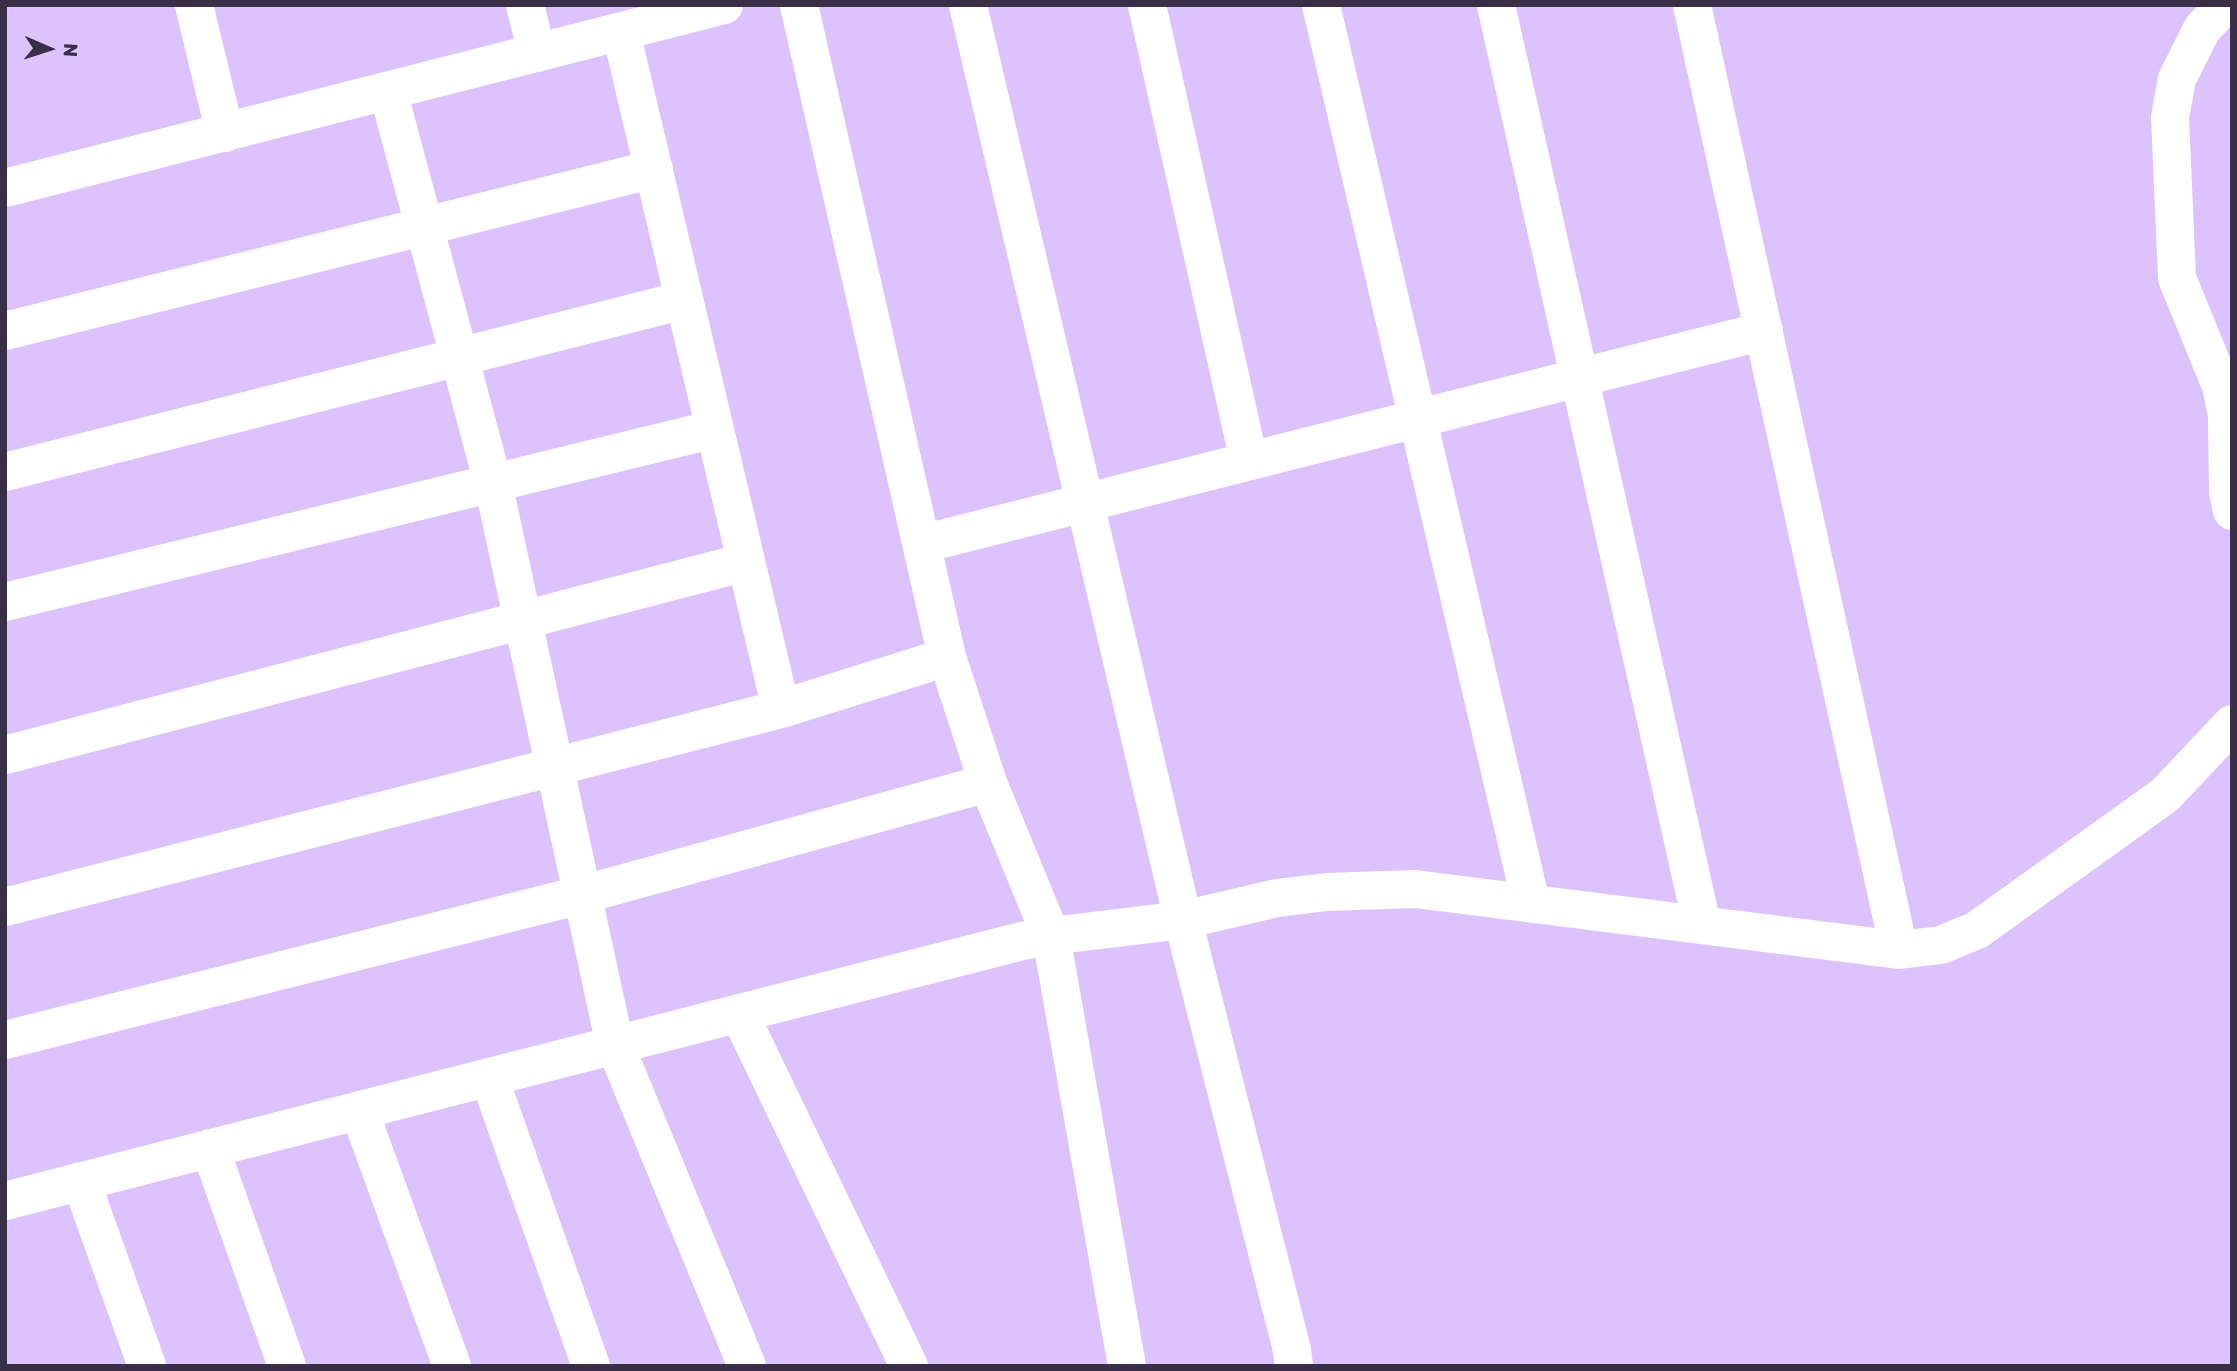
<!DOCTYPE html>
<html>
<head>
<meta charset="utf-8">
<style>
	body { margin:0 }
	#map { position:relative; width:2237px; height:1371px; overflow:hidden; background:#ddc3fd; font-family:Rubik,sans-serif }
	canvas { display:block }
	.frame { position:absolute; inset:0; border:7px solid #392f46; pointer-events:none }
	.north { position:absolute; left:14px; top:14px; width:70px; height:70px; -webkit-text-stroke:5px #ddc3fd; paint-order:stroke; rotate:93deg; font-size:19px; font-weight:700; line-height:28px; text-align:center; color:#392f46 }
	.north::after { content:''; display:block; margin:auto; width:24px; height:32px; background:#392f46; clip-path:polygon(50% 0,100% 100%,50% 72%,0 100%) }
</style>
</head>
<body>
<div id="map">
<canvas width="2237" height="1371"></canvas>
<div class="frame"></div>
<div class="north">N</div>
</div>
<script>
const context = document.querySelector('canvas').getContext('2d');
context.lineJoin = 'round';
function trace(path, color, width, dash) { context.strokeStyle = color; context.lineWidth = width; context.lineCap = dash ? 'butt' : 'round'; context.setLineDash(dash || []); context.stroke(path); }
trace(new Path2D(`
	M194,5l31,128
	M525,5l12,48
	M799,5l148,652 41,126 63,153 132,-16 -215,-915
	M1147,5l102,456
	M1321,5l210,898
	M1496,5l206,920
	M1692,5l207,945
	M2225,5l-23,24 -25,50 -7,38 7,161 44,108 6,29 1,76 4,20
	M621,32l160,677
	M388,91l105,392 122,562 132,321
	M5,188l719,-183
	M5,331l649,-162
	M5,472l679,-172
	M922,544l842,-213
	M5,602l710,-173
	M5,755l741,-193
	M5,907l776,-198 166,-52
	M739,1013l170,353
	M5,1040l576,-145 407,-112
	M489,1077l102,289
	M359,1110l93,256
	M210,1148l77,218
	M81,1181l66,185
	M5,1201l1017,-260 29,-5 76,430
	M1294,1366l-2,-16 -109,-430 94,-22 50,-6 88,-3 484,61 42,-5 36,-15 188,-135 67,-71`), '#fff', 38);
</script>
</body>
</html>
